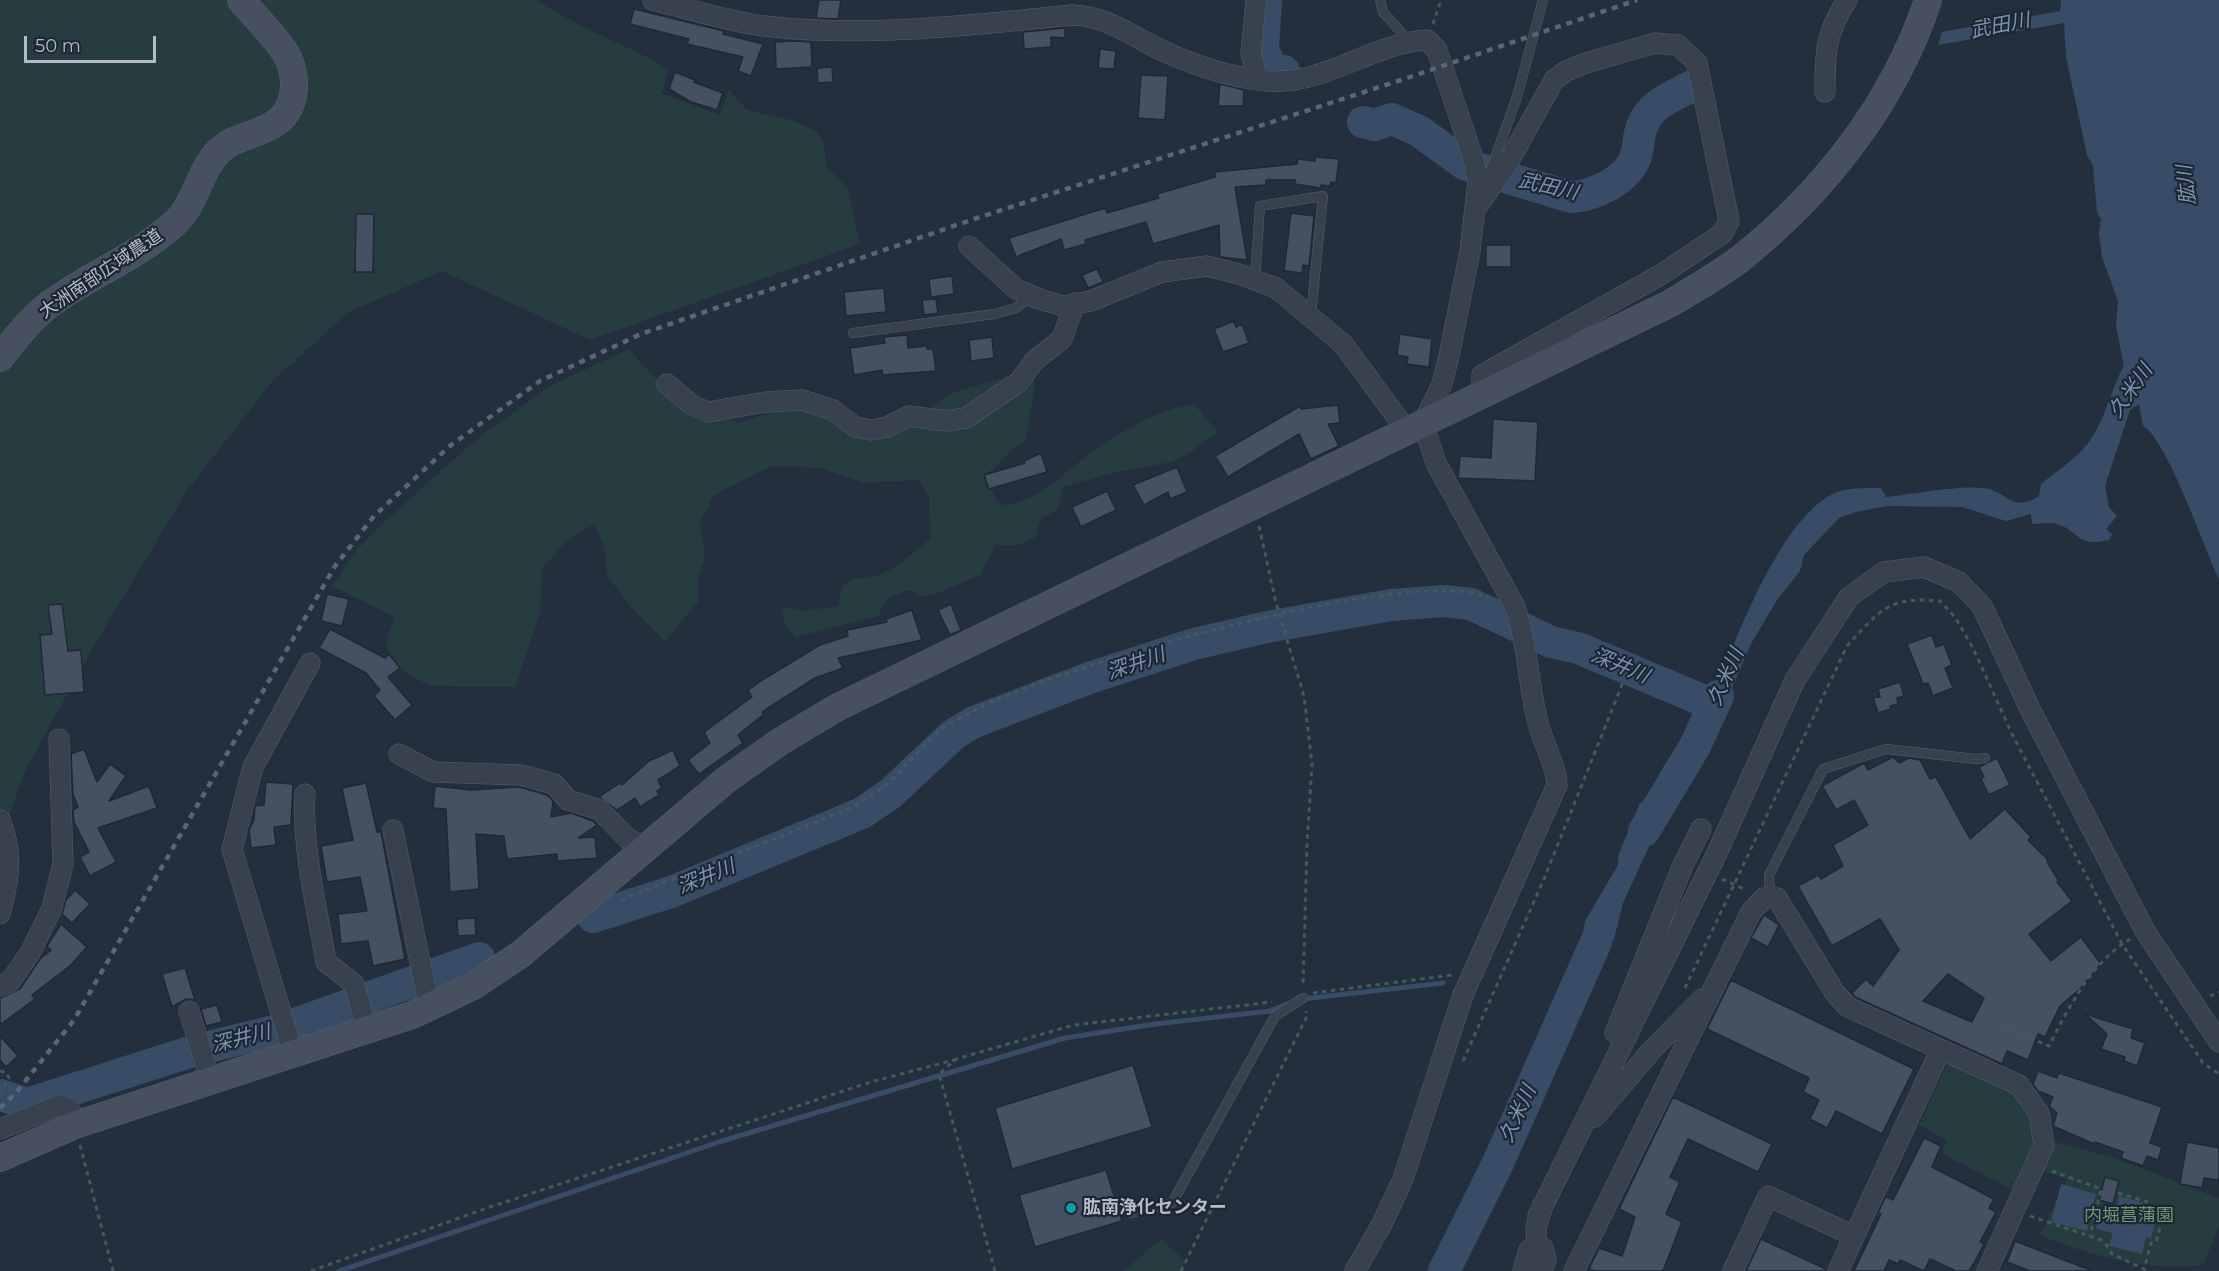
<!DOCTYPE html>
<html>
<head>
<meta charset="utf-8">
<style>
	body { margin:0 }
	#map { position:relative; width:2219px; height:1271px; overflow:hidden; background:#242f3e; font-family:Montserrat,sans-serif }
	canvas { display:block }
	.scale { position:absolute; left:24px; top:36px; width:132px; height:27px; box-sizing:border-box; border:3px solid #b4bcc9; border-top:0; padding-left:8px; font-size:18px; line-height:21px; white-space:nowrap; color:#b4bcc9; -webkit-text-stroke:4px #1d2633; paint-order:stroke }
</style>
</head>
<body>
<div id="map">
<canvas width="2219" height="1271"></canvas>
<div class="scale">50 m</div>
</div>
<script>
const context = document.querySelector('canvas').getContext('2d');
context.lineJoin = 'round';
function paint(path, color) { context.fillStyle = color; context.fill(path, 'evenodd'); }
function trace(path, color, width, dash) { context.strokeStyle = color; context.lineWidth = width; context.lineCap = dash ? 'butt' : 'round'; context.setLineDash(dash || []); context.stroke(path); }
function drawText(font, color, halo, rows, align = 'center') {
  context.font = font + ' Montserrat,"Noto Sans JP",sans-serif'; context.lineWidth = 4.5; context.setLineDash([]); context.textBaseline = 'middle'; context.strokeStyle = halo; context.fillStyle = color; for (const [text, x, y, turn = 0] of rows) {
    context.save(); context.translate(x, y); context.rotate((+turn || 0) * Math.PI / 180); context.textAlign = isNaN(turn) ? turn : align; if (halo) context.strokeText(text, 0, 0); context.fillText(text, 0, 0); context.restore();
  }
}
paint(new Path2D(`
	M0,0h536c42,28 89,44 133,69l-8,24 59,22 9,-26 18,21 44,10 25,11 8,13 3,23 21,21 12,56 -270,96 -148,-69 -95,42 -76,70 -85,109 -90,150 -70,127 -26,72z
	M629,349l24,27 45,36 42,11 45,-16 27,1 39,24 65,-14 33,-24 76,-23 10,13 -9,54 -38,35 6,24 8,8c36,-3 52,-25 80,-45 34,-25 69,-49 112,-56l24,28 -29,21 -17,9 -60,11 -49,14 -5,22 -17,10 -6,18 -19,9 -21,-1 -15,30 -44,19 -15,3 -11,-7c-17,5 -27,8 -31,26l-83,21 -11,-13 -4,-18 22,5 35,-5 4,-19c15,-12 19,-8 36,-12 18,-5 37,-25 52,-36l-1,-42 -11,-17 -55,3 -43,-15 -49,-2 -57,29 -14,28 5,34 -7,20v25l-33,39 -34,-34 -23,-30 -4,-29 -9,-24 -28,16 -25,29 -2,43 -25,75 -85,-1 -37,-20 -7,-22 8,-27 -62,-31 22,-33 26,-27 93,-84 77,-56z
	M1948,1062l68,28 12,14 9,40 -20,48 -75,-38 5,-14 -28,-15z
	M2055,1142l62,17 102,39v28l-16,39c-56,6 -107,-8 -159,-28l-3,-4 26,-54 -23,-7 -9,-7 9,-20z
	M1161,1239l24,22 -4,10h-57z`), '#263c3f');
paint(new Path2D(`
	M2061,0h158v579c-15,-31 -52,-140 -76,-153l-4,-22 -9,6 -25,76 4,21 8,9 -11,13 6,5 -3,6c-34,8 -28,-9 -52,-16 -7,-2 -17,0 -25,0l-1,-10 -25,7 -44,-14 -75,-1 -31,6 -17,6 -35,37 -4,16 -23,29 -25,42 -24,55 -45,61 -18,17 -2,10 6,30 -5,10h-5l-36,78 -9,36 -31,51 -7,-18 9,-51 33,-56v-9l22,-53 5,-2 20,-37 25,-30 9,-16 -34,-24 8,-15 41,10c11,-14 15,-33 22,-50 18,-42 55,-127 99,-146 15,-6 31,-5 46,-5l5,9c27,-3 73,-12 98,-9 22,2 27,26 55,8l2,-12c17,-14 40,-28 52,-48 14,-22 18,-48 31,-70l-8,-40 2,-25 -16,-44 -3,-24 2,-14 -4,-7 -4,-46 -6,-11 -21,-98 -2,-34 -126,22 4,-13 118,-21z
	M2061,1184l35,10 -9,37 -36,-9z
	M2119,1196l26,7 -3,13 14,3 -5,19 -5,-1 -4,17 -33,-8 4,-13 -17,-4 5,-19 14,3z`), '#394c67');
trace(new Path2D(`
	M1302,999l141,-16
	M339,1271l383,-130 343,-103 90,-14 115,-13 17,-7`), '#394c67', 5);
trace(new Path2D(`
	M1266,0l-3,49 8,19 13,3
	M1363,122l11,3 18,-6 27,12 47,34 105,32c23,-1 57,-17 65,-41 3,-10 2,-22 7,-32 8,-21 33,-29 51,-39
	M1644,831l51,-85 23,-50
	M593,917l78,-25 191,-79 28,-19 64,-60 20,-12 118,-45 102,-33 73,-17 124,-22 53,-4 27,3 80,38 27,6 129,54
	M0,1095l27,9 169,-54 82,-20 201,-72
	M1444,1271l54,-108 98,-221`), '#394c67', 32);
const building = new Path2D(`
	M819,0h22l-3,19 -22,-1z
	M634,9l90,22 -1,3 40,10 -12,32 -13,-5 5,-14 -56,-13 2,-5 -59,-15z
	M1065,28v10l-14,-1v10l-27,2 -1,-17z
	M794,41l17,1 1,25 -36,2 -1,-27z
	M1100,49l16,2 -2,18 -16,-1z
	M832,67l1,15 -15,1 -1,-15z
	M675,72l20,8 -1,2 29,11 -6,17 -26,-8 -22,-13z
	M1141,75l27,1 -3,44 -27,-2z
	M1220,84l24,6 -1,16h-25z
	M1315,157l24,2 -3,24 -5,-1 -1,4 -9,-1v3l-26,-4v-4h-29v5l-31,2 12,73 -27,-3 -1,-32 -66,19 -7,-22 -61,18 1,4 -22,6 -3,-11 -45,18 -7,-19 96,-30 2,5 52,-15 -2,-4 58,-17v-5l82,-8 1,-5 17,2z
	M1291,213l23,3 -5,50 -6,-1 -1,8 -18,-2z
	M356,214h18l-1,58h-18z
	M1486,245h25v22h-25z
	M1097,269l6,13 -15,6 -6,-13z
	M952,276l2,18 -23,3 -2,-18z
	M884,288l2,24 -40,4 -2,-24z
	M936,299l2,14 -14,2 -2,-15z
	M1234,321l2,6 6,-3 7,19 -26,9 -9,-23z
	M1400,334l32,5 -3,28 -22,-3 1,-7 -11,-2z
	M907,335l1,13 19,-2v3h6l3,22 -53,4 -1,-5 -28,5 -4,-27 35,-5 -1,-6z
	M992,337l2,21 -23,3 -2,-21z
	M1338,405l2,18 -12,1 11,22 -28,13 -12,-25 -71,43 -13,-21 85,-50 1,3z
	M1493,419l45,3 -3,59 -77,-3 2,-22 31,2z
	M1041,453l6,19 -58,17 -5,-14 41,-12 -1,-2z
	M1177,467l10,25 -17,7 -2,-7 -24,13 -11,-20z
	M1107,491l9,19 -35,17 -9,-20z
	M327,594l22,5 -7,27 -21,-5z
	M62,604l6,47 13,-1 3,42 -39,3 -5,-60 12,-1 -4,-29z
	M951,604l10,26 -11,5 -12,-25z
	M912,610l10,30 -84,18 5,10 -28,10 -53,34 2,2 -26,21 5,8 -44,31 -11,-14 22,-17 -6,-11 48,-35 -4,-7 19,-13 53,-32 28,-9 -1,-6 40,-8 -1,-3z
	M330,629l55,29 4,-4 11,14 -12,9 24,28 -17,15 -21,-24 6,-6 -14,-17 -47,-25z
	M1932,635l4,12 8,-3 8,21 -7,3 8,20 -20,8 -5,-13 -5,1 -16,-40z
	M1900,682l4,14 -7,2 1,6 -8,2 1,3 -13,4 -5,-15 7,-1 -2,-8z
	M84,749l13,33 13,-18 16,12 -17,25 40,-15 8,22 -59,20 18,34 -26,14 -10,-19 9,-5 -15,-30 -1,-12 5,-3 -5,-13 -2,-40z
	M673,750l7,16 -22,14 4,8 -5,3 2,4 -19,12 -5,-9 -18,12 -18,-13 21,-14 2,2 27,-24z
	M1893,757l6,6 10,-5 11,2 10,19 6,-2 34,62 35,-30 26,28 -3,3 20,20 -1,2 12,19 -2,1 15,19 -43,33 22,27 30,-24 20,27 -20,24 -21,18 -15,31 -7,-3 -10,26 -21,-9 -5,13 -147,-67 -3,-4 14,-14 7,7 26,-36 -19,-31 -48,27 -34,-60 20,-11 3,4 22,-13 -10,-21 35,-20 -14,-25 -18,10 -14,-24 42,-23 4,7zM1948,974l36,24 -12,24 -49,-21z
	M1997,758l13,27 -21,10 -8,-16 3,-2 -5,-10z
	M266,782l27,2 -2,41 -17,2 2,18 -25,3 -2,-18 5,-10 1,-14 9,-1z
	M366,783l11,49h4l24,127 -32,7 -5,-25 -27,3 -3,-30 29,-3 -7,-34 -33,5 -6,-36 32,-6 -11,-52z
	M435,786l36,4 48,-3 28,8 6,6 -2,16 20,-4 22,8 4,4 -19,13 17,-1 2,21 -40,3v-7l-50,5 -3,-23 -28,-2 3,55 -29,3 -4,-83 -13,-1z
	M75,890l15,14 -18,19 -10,-9 4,-14z
	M1764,915l15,10 -11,22 -17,-9z
	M475,918l1,17 -18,1 -1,-17z
	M61,924l26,23 -16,18 -39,30 3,4 -35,26v-27l20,-9 20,-30 11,-9 -4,-4z
	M185,968l10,32 -9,-1 -14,8 -10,-33z
	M1731,980l183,89 -32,65 -46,-23 -9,17 -17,-9 9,-19 -16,-8 6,-14 -102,-49z
	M217,1005l5,17 -16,4 -5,-17z
	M2085,1014l48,15 -2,9 14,5 -8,23 -13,-5 1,-4 -24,-8 6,-15z
	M0,1036l18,20 -12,11 -6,-7z
	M1133,1065l19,62 -140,42 -17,-61z
	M2038,1071l19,7 2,-5 103,34 -12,36 12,4 -4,13 -11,-4 -4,10 -22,-8 2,-6 -28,-10 -1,2 -41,-18 4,-13 -8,-7 4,-9 -15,-6 -5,-7z
	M1673,1097l99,47 -14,28 -70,-33 -18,38 10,5 -14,32 16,8 -19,49h-68l-6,-2 10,-21 23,8 13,-39 -16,-8z
	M1924,1138l17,8 -9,21 62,32 -5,9 7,4 -16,30 4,2 -10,19 -5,8h-13l-26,-12 -6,12 -24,-11 -2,4 -9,-4 -5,11h-30l27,-57 -3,-1 8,-17 7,4z
	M2187,1142l32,6v32l-15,-2 -2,10 -22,-4z
	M1106,1170l16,51 -87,26 -16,-52z
	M2105,1177l14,4 -6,23 -14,-4z
	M1761,1239l65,30v2h-80z
	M2015,1241l75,29v1h-60l-23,-9z`);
paint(building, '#455162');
trace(building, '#1f2835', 1.5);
const lane = new Path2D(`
	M1380,0l3,12 26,29
	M1487,180l30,-83 26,-97
	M1255,280l5,-74 63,-10 -12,119
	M853,333l141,-19 22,-6 15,-12
	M1770,898l-1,-23 54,-106 63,-20 90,10 9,-1
	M1131,1213l41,-10 103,-187 28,-18`);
const street = new Path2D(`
	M653,0c36,9 73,21 111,26 103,12 206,-1 309,-11 33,1 59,21 88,35 30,14 63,25 95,30 66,10 110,-36 171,-40l10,10 36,108 5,23 -8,70 -21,105 -7,28 -19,39 13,40 78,142c14,38 14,79 24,118 5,21 18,41 19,62l-94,210 -60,184 -21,45 -27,47
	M1256,0l-5,53 7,27
	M1825,92c0,-39 0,-58 22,-92
	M1477,207l32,-46 45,-81 12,-9 20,-8 69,-20 23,2 19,18 32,158 -6,12 -61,41 -180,101v22
	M969,246l47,43 23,10 24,7 28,-5 71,-29 45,-6 32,8 37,14 67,56 64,87
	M667,384l25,21 16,7 58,-10 36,-2 31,10 22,17 16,3 16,-3 22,-11 37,5 20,-3 53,-36 15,-21 28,-22 13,-36
	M399,754l34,18 88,3 33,9 14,16 32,10 27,28 18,10
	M305,794c-3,56 12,114 21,168l28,22 13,45
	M0,820c14,35 9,59 0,94
	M393,830l36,176
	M0,986l10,-4 20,-29 22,-45 11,-44 -4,-125
	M189,1011l21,68
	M1615,1033l68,-168 18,-36
	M293,1053l-61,-204 21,-82 57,-104
	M1595,1117l56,-66 51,-52
	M0,1129l59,-24 11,4 5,16
	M1538,1216l179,-363 78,-173 54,-83 35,-25 40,-5 35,15 23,24 49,105 114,220 74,111
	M1523,1271l6,-21 8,-4
	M1542,1271l4,-11 -3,-12 -6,-2 -1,-18 7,-24
	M1574,1271l177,-359 13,-14h13l58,95 13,14 171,78 20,28 5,32 -57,126
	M1733,1271l35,-75 86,40
	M1838,1271l102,-220`);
const secondary = new Path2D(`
	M0,358c14,-18 28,-36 46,-51 40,-31 89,-48 129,-84 21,-19 24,-53 45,-73 17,-15 40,-15 57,-28 20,-15 21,-45 10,-66 -8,-16 -34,-41 -46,-56
	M0,1158l75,-33 337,-110 61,-29 48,-32 206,-175 54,-38 57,-34 833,-404c23,-14 48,-28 69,-44 84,-67 154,-156 188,-259`);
trace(lane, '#565f6c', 10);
trace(street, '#565f6c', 21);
trace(secondary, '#565f6c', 28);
trace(new Path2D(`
	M1433,24l8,-24
	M1259,526l17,77 28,93 8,68 -5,81 -4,142
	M1722,879l24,11
	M621,900l232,-93c11,-8 24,-14 34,-23 19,-17 35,-39 55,-55 10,-8 24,-14 35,-20 76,-41 440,-147 511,-111
	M1685,988l162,-342c33,-36 42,-50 93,-45l15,16 18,31 39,86 110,210 81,119 16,11
	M1313,993l139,-18
	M2210,996l9,-4
	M2005,1027l44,19c20,-39 42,-83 81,-107
	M1463,1061l81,-182 80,-199
	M0,1071l7,2 2,5 -9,14
	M80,1145l33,126
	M2052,1171l49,18 -11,47
	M2118,1193l33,10 -3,11 15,4 -7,24 -5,1 -7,26
	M2030,1216l74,25 8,13 36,17
	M311,1271l179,-64 384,-126 80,-21
	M995,1271l-56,-197 17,-15 118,-34 198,-23
	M1181,1271l126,-255 -1,-5`), '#44595c', 3, [4.5, 4.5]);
trace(lane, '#38414e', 9);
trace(street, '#38414e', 20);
trace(secondary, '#465061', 27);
trace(new Path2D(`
	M0,1108l15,-14 59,-74 261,-454 39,-50 77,-71 89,-64 101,-47 333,-115 427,-139 236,-80`), '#5a6575', 4.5, [6, 6]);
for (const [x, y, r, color] of [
	[1071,1208,6,"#0f9aa8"]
]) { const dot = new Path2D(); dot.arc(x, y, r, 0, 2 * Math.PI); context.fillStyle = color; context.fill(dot); trace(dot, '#1d2633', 2); }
drawText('18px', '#b4bcc9', '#1d2633', [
	["大洲南部広域農道",101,274,-34]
]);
drawText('bold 18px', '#b4bcc9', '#1d2633', [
	["肱南浄化センター",1083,1208]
], 'left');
drawText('18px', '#6b9a76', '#1d2633', [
	["内堀菖蒲園",2129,1216]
]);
drawText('italic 20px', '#7c92b1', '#1d2633', [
	["武田川",2000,26,-11],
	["肱川",2187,185,-96],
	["武田川",1548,187,13],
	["久米川",2131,391,-55],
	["深井川",1136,664,-19],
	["深井川",1620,666,23],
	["久米川",1726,677,-66],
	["深井川",706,877,-22],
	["深井川",241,1039,-14],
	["久米川",1518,1114,-65]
]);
</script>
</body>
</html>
